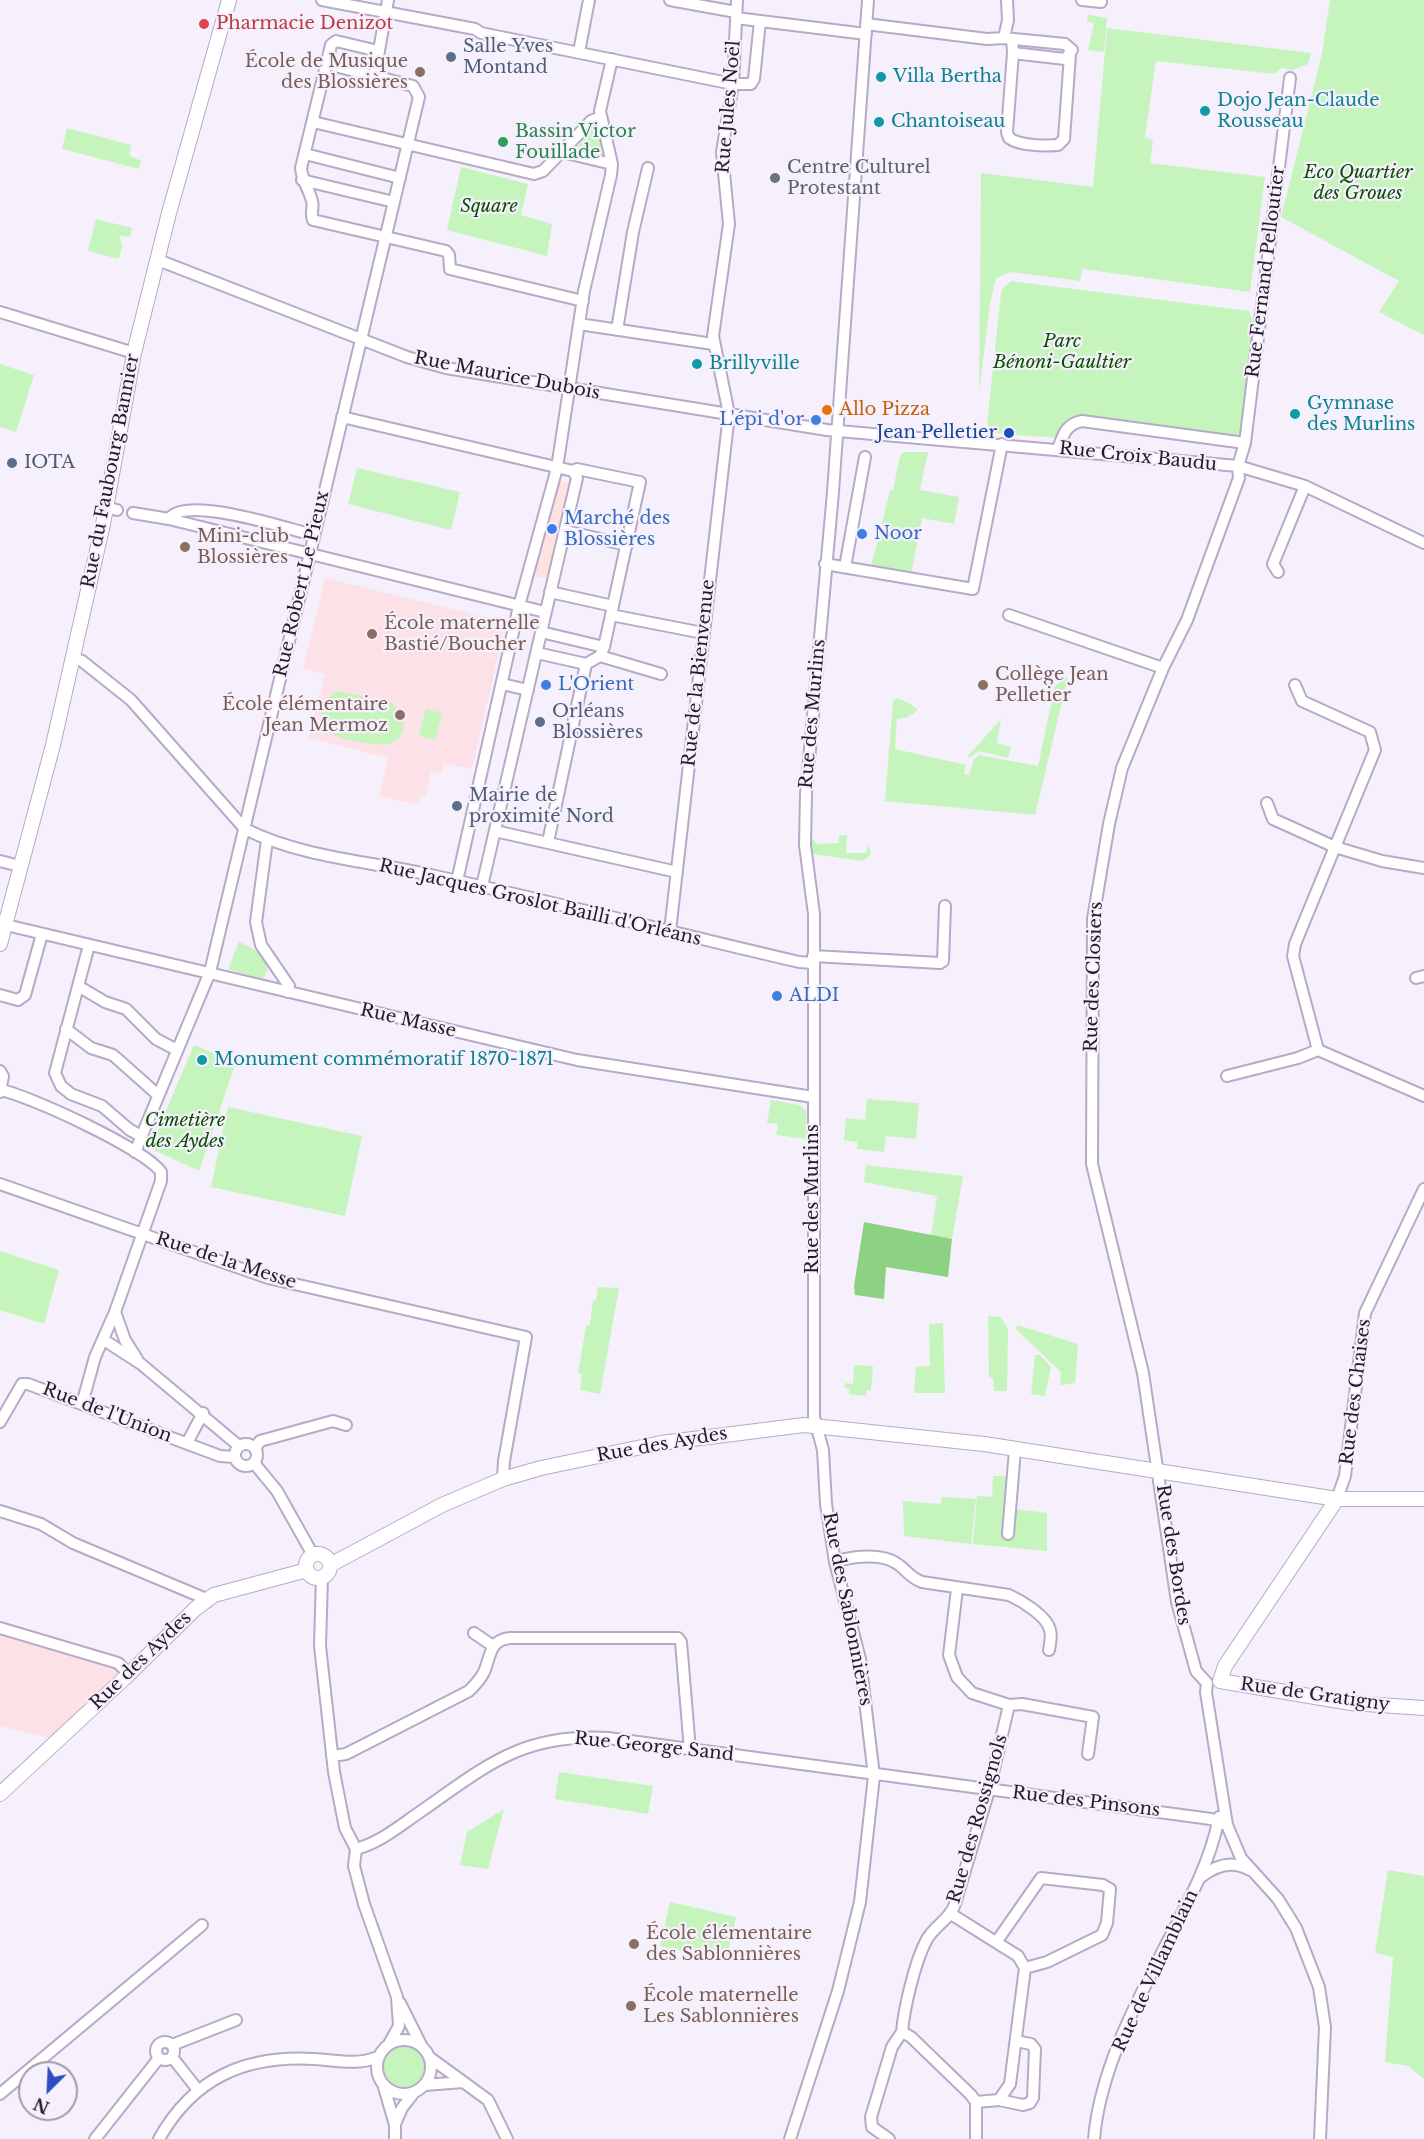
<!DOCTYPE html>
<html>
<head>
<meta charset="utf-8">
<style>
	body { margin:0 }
	#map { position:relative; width:1424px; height:2139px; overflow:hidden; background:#f6f0fd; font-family:"Libre Baskerville",serif }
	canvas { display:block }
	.north { position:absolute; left:18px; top:2061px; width:60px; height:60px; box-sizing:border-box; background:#f6f0fd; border:2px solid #a19ba7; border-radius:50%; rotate:204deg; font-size:16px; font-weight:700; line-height:24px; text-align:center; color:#211c27 }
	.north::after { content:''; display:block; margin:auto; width:21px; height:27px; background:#2e4ebe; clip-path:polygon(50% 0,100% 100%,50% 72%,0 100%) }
</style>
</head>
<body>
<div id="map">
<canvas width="1424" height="2139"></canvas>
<div class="north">N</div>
</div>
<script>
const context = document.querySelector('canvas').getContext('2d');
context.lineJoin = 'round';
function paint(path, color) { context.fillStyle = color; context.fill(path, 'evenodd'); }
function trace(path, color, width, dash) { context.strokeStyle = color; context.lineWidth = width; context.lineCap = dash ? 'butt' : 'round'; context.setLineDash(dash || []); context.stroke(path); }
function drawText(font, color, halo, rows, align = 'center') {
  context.font = font + ' "Libre Baskerville",serif'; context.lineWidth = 4.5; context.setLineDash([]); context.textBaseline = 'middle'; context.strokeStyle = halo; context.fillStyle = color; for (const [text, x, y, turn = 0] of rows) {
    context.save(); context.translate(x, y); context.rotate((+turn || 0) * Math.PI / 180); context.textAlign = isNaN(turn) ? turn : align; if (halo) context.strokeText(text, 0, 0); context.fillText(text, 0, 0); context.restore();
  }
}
paint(new Path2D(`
	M558,480l12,3 -23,96 -13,-3z`), '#fde2df');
paint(new Path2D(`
	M325,578l180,44 -7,37 -28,-6 27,7 -25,109 -28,-6 -3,11 -10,-3 -5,25 -5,-1 -2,10 -40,-9 9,-38 -79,-20 16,-64 -22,-6z
	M0,1635l123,37 -71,67 -52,-13z`), '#fce1e6');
paint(new Path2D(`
	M1330,0h94v335l-45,-23 20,-31 -118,-64 41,-164z
	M1088,15l19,3 -3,34 -16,-2 6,-27 -7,-1z
	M1107,28l204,25 -3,11 -15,6 -11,-2 -8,6 -118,-13 -11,76 8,3 -3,23 115,14 -15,115 -168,-23 -2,12 -69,-9 -15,6 -6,26 -11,89 2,-220 112,14z
	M67,128l64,17 -2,10 12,6 -2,8 -77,-20z
	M593,128l4,1 6,20 -2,3 -24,-5z
	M461,167l67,17 -7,31 31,9 -5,32 -100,-26z
	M96,219l36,9 -2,9 -10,-1 2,11 -3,12 -31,-8z
	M1011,281l238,30 5,13 -13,116 -165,-25 -13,7 -6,16 -65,-5 -5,-9 14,-131 2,-5z
	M0,364l34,11 -18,57 -16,-5z
	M904,452h24l-8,38 39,7 -5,27 -32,-6 -11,57 -40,-8 19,-76 3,-1 7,-34z
	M357,468l103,24 -9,38 -103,-26z
	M1068,677l-33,138 -150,-14 8,-100 4,-3 12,5 9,7 -12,8 -9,1 -2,30 71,16 -2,9 5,1 5,-16 5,-4 59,11 17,-80z
	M337,691l54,11 12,13c4,33 -19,32 -44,27 -7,-2 -17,-3 -23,-6 -21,-11 -17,-35 1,-45z
	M426,709l16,4 -7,27 -16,-4z
	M1001,719l-4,24 14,4 -3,11 -29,-7 -10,7 -1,-2z
	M839,835h8l-1,18h20l2,-9 3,10 -8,7 -51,-7 -1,-17 6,7 22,-1z
	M239,942c14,6 25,11 29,26l-4,9 -4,2 -32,-10z
	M194,1045l42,17 -37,109 -49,-23z
	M867,1099l52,4 -3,36 -30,-3 -2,16 -27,-3v-7l-13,-2 2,-22 19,2z
	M771,1100l29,5 6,5 1,29 -31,-4 2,-11 -11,-1z
	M228,1107l134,29 -17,80 -134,-29z
	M866,1165l97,11 -11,63 -21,-3 6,-40 -73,-14z
	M0,1251l59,19 -15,54 -44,-14z
	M598,1287l21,1 -19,106 -20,-4 2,-16 -4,-1 8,-47 4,-2 3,-24 3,1z
	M988,1316l13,1 7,13 -1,61h-13l-1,-13h-4z
	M943,1323l2,70h-31l2,-26 14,-1 -1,-42z
	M1017,1325l61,19 -3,39 -15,2 1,-13 -45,-43z
	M1035,1355h5l11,12 -6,29 -14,-2z
	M854,1365l19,1 -2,24h-4l-1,6 -17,-2v-5l-5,-1 1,-5 8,1z
	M993,1476h16l6,33 32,4v38l-74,-7 4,-48 15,1z
	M942,1497l34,2 -5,45 -67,-8 -1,-35 38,3z
	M559,1772l94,14 -5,28 -93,-15z
	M504,1809l-16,60 -28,-4 7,-33z
	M1388,1870l36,6v203l-16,-13 -23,-4 8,-105 -18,-4z
	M670,1902l66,15 -10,44 -66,-15z
	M381 2068a23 23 0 1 1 46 0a23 23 0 1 1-46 0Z`), '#c5f5bd');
paint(new Path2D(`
	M864,1222l88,17 -4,38 -62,-10 -2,32 -29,-4 -1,-9z`), '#8dd182');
const street = new Path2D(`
	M322,0l153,29 6,4 252,51h18l3,-5 6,-58
	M670,0l66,12
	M1082,0l19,2
	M736,18l130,16
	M866,24l121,15 17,-1 4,-18 -1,-20
	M1004,38l61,6 7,6 -7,9 -52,-6 -1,-14
	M378,51l-42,-10 -5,4 -30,123c1,13 8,21 11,33 2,7 -2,11 1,19l133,31 3,4 1,14 133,32
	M579,52l10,-52
	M1013,53l-6,79 2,6c11,8 36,8 49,7l6,-6 6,-84
	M327,64l51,13
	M313,122l221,52 9,-3 48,-50 10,-4
	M562,152l50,12
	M305,154l95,24
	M302,180l92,22
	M158,260l249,97 39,11 381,62 411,36 67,20 119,57
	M0,312l134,41
	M579,324l134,20
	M617,330l16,-98 15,-64
	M342,417l231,54 4,-2 63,13 -36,165 -4,9 -14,8 -38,178
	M1058,449c5,-14 8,-25 24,-28l163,22
	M105,507l12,3
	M133,513l36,6 376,93
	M169,519c16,-25 119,10 144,16
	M565,531l62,14
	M825,564l148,25 29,-145
	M845,567l20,-110
	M1278,572l-5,-8 32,-78
	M550,592l63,14
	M611,615l92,18
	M1009,615l154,53
	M541,632l63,15
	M537,653l49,11
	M600,656l61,18
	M73,658l9,3 49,39 114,129c56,28 121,32 181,45 125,27 248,59 373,88l15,1
	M502,684l26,6
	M1267,803l6,16 62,28 40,-97 -5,-18 -68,-31 -7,-16
	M495,831l182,41
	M267,840l-11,82 5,23 28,41 -1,6
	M0,861l20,5
	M1424,868l-42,-7 -47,-14 -40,97 -2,12 25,94 106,46
	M457,881l62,-275 38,-138 27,-177 27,-116 1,-11 -12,-53 12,-52
	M482,886l95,-408 -4,-7
	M6,925l571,135 236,37
	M670,931l59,-517 -16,-78 16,-112 -7,-72 11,-68 4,-84
	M89,945l-34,128 6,13 10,8 31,12 28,24 11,6
	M813,956l127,7 3,-2 2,-55
	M1416,978l8,-2
	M78,986l27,16 21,7 30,30 21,11
	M0,995l18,5 7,-5 17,-61
	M66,1029l25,19 22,7 45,40
	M0,1071l3,5 -3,16
	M1227,1076l71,-18 20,-8
	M1,1090c29,6 144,59 160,82v9l-46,131 -20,45 -13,47
	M135,1152l75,-180 209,-875 -6,-11 -35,-9 -3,-4 13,-73
	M0,1184l268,94 258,59 -22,124 -1,18
	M115,1312l10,28 12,19
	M104,1340l37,24 98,82
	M0,1422l22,-38h6l192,72 14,1
	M187,1443l16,-30
	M235 1455a11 11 0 1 1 22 0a11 11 0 1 1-22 0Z
	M255,1449l5,-8 73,-20 13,4
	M254,1463l23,28 36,64
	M1337,1499l8,-23 20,-163 59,-124
	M0,1511l41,13 32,19 131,55 3,4
	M1008,1534l7,-84
	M835,1562c16,-6 46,-9 61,1 10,6 14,15 26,19l87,13c13,6 38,21 41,35 2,6 0,14 -1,20
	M322,1577l-2,69 14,126 11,56 11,21 -2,17 10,38 33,93 2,29 -10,18
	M957,1589l-8,66 8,22 15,16 37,12 13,-1 71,13 -5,37
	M0,1628l118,35 11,11
	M474,1633l19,13
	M1207,1683l-11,-12 -19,-69 -34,-229 -51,-209 1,-245 16,-95 13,-56 41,-100 24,-48 52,-142 -1,-12 7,-23 45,-365
	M1207,1683l-1,9 21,133 14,33 37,41 18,29 23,59 6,40 -5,112
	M332,1756l14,-2 123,-63c6,-6 11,-11 15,-19 7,-16 5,-32 26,-34h168l3,4 9,108
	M356,1849c25,-7 42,-22 64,-37 66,-46 102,-79 188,-74l603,81 16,6
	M1201,1877c15,-12 32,-17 49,-7
	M951,1914l67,42 7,12 -15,116 -11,16 -23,2
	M997,1941l44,-63 62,7 7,4 -3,34 -5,12 -55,27 -22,6
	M400,2003l21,42
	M377 2067a27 27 0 1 1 54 0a27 27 0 1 1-54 0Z
	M156 2051a9 9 0 1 1 18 0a9 9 0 1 1-18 0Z
	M172,2045l64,-25
	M172,2057l26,33
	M429,2057l59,43 19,39
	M425,2085l38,-3
	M384,2087l11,38v14
	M0,2094l202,-169
	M999,2100l24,5 7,-2 3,-5 2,-49 -4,-5 -15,-3
	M395,2124l7,-16 11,-14
	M95,2139l64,-81
	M159,2139c34,-61 86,-84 155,-80 23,1 42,7 64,-2
	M790,2139l48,-148 22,-89 14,-126 -14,-117 -25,-97 -9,-58 -3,-54 -9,-33v-503l-9,-69 1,-51 27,-302 35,-492
	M889,2139l-17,-12 -1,-10 21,-70 10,-15
	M976,2139v-37l-5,-7 -60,-58 -9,-5c2,-24 13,-70 24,-91 7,-15 24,-21 29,-37l34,-114 20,-85
	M1094,2139c6,-71 45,-142 77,-204 20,-38 40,-76 48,-118`);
const secondary = new Path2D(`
	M0,944l53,-199 50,-221 31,-171 35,-140 60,-213
	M1337,1499l-112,167 -5,15 131,22 73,5
	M306 1566a12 12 0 1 1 24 0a12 12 0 1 1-24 0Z
	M330,1565l112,-60 61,-26 38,-11 120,-25 143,-18 180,19 353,55h87
	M0,1794l129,-120 66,-65 19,-14 93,-25`);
trace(street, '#b7a9c7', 14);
trace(secondary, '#b7a9c7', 16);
trace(street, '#fff', 10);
trace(secondary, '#fff', 14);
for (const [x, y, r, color] of [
	[204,24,6,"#e0444e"],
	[451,57,6,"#5c6f8a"],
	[420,72,6,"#8d6e63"],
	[881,77,6,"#0f9aa8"],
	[1205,111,6,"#0f9aa8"],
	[879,122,6,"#0f9aa8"],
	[503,142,6,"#2e9e5b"],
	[775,178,6,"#6b7280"],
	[697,364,6,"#0f9aa8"],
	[827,410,6,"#e8710a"],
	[1295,414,6,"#0f9aa8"],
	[816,420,6,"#3f7fe0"],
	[1009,433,6,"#1a4fb4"],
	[12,463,6,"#5c6f8a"],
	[552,529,6,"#3f7fe0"],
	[862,534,6,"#3f7fe0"],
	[185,547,6,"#8d6e63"],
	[372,634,6,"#8d6e63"],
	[546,685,6,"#3f7fe0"],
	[983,685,6,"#8d6e63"],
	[400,715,6,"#8d6e63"],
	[540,722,6,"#5c6f8a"],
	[457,806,6,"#5c6f8a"],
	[777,996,6,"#3f7fe0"],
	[202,1060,6,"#0f9aa8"],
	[634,1944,6,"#8d6e63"],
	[631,2006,6,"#8d6e63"]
]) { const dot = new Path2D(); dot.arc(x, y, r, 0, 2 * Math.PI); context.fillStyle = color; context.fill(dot); trace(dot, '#f6f0fd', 2); }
drawText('18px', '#be3a42', '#f6f0fd', [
	["Pharmacie Denizot",216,24]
], 'left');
drawText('18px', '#4e5e75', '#f6f0fd', [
	["Salle Yves",463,47],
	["Montand",463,68],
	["IOTA",24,463],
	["Orléans",552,712],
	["Blossières",552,733],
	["Mairie de",469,796],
	["proximité Nord",469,817]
], 'left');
drawText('18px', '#785e54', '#f6f0fd', [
	["École de Musique",408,62,"right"],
	["des Blossières",408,83,"right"],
	["Mini-club",197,537],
	["Blossières",197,558],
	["École maternelle",384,624],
	["Bastié/Boucher",384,645],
	["Collège Jean",995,675],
	["Pelletier",995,696],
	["École élémentaire",388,705,"right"],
	["Jean Mermoz",388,726,"right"],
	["École élémentaire",646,1934],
	["des Sablonnières",646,1955],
	["École maternelle",643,1996],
	["Les Sablonnières",643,2017]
], 'left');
drawText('18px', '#0d838f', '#f6f0fd', [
	["Villa Bertha",893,77],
	["Dojo Jean-Claude",1217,101],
	["Rousseau",1217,122],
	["Chantoiseau",891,122],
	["Brillyville",709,364],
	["Gymnase",1307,404],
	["des Murlins",1307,425],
	["Monument commémoratif 1870-1871",214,1060]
], 'left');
drawText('18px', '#211c27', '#f6f0fd', [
	["Rue Jules Noël",729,107,-85],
	["Rue Fernand Pelloutier",1266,272,-83],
	["Rue Maurice Dubois",507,376,11],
	["Rue Croix Baudu",1138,457,6],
	["Rue du Faubourg Bannier",111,471,-79],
	["Rue Robert Le Pieux",302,584,-77],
	["Rue de la Bienvenue",699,673,-84],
	["Rue des Murlins",813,714,-85],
	["Rue Jacques Groslot Bailli d'Orléans",540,903,13],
	["Rue des Closiers",1094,977,-88],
	["Rue Masse",408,1021,13],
	["Rue des Murlins",813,1199,-90],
	["Rue de la Messe",226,1261,18],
	["Rue des Chaises",1356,1392,-83],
	["Rue de l'Union",107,1413,21],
	["Rue des Aydes",662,1445,-10],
	["Rue des Bordes",1173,1555,81],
	["Rue des Sablonnières",847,1609,79],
	["Rue des Aydes",141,1661,-44],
	["Rue de Gratigny",1315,1695,8],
	["Rue George Sand",654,1747,6],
	["Rue des Pinsons",1086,1802,7],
	["Rue des Rossignols",978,1819,-74],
	["Rue de Villamblain",1156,1971,-65]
]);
drawText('18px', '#27864d', '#f6f0fd', [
	["Bassin Victor",515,132],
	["Fouillade",515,153]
], 'left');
drawText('18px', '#5b616d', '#f6f0fd', [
	["Centre Culturel",787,168],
	["Protestant",787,189]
], 'left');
drawText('italic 18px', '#095000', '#f6f0fd', [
	["Eco Quartier",1358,173],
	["des Groues",1358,194],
	["Square",489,207],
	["Parc",1062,342],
	["Bénoni-Gaultier",1062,363],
	["Cimetière",185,1121],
	["des Aydes",185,1142]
]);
drawText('18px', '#c56008', '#f6f0fd', [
	["Allo Pizza",839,410]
], 'left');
drawText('18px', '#366cbe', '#f6f0fd', [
	["L'épi d'or",804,420,"right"],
	["Marché des",564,519],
	["Blossières",564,540],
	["Noor",874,534],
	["L'Orient",558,685],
	["ALDI",789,996]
], 'left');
drawText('18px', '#164399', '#f6f0fd', [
	["Jean Pelletier",997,433]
], 'right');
</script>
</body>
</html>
